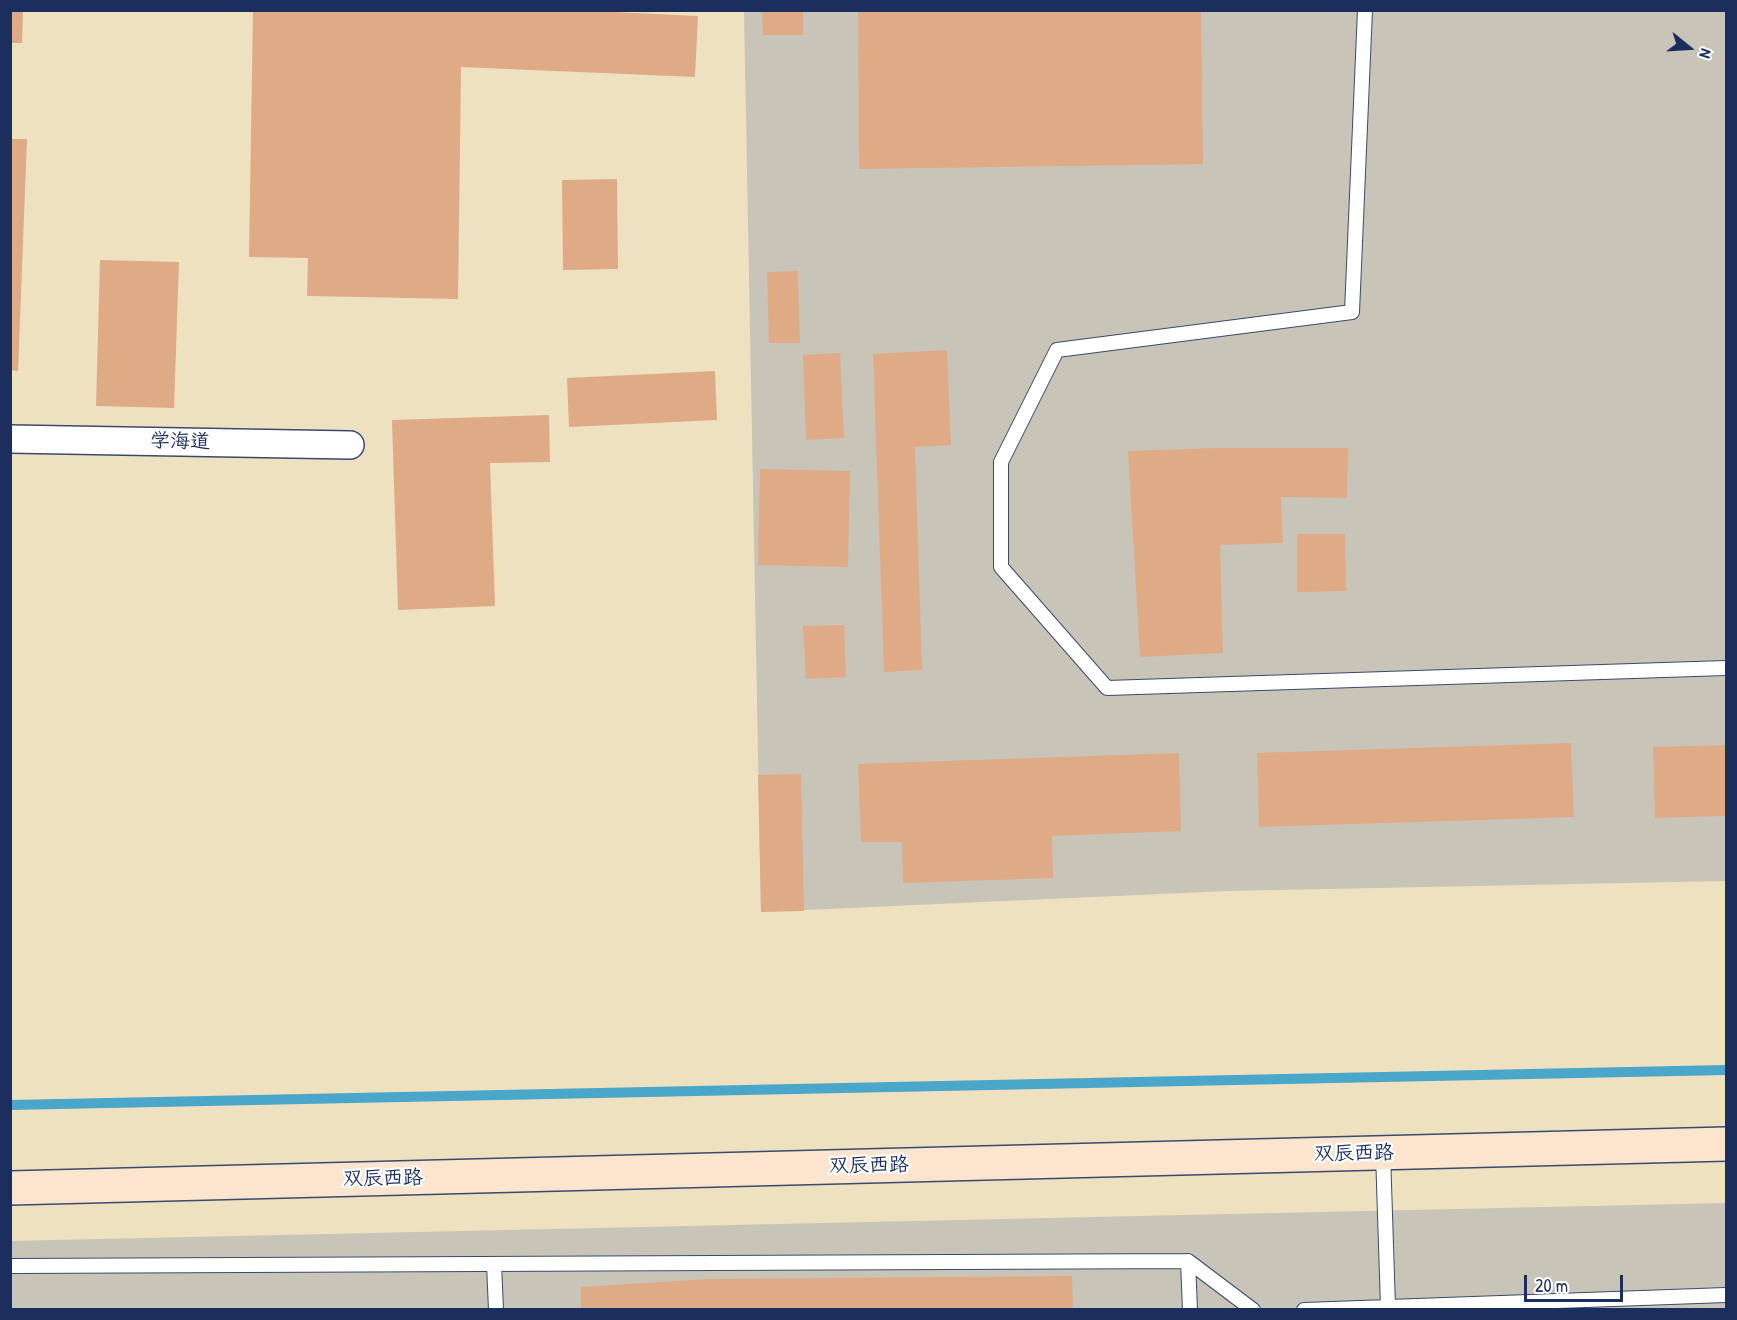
<!DOCTYPE html>
<html>
<head>
<meta charset="utf-8">
<style>
	body { margin:0 }
	#map { position:relative; width:1737px; height:1320px; overflow:hidden; background:#ede1c0; font-family:"Patrick Hand",sans-serif }
	canvas { display:block }
	.frame { position:absolute; inset:0; border:12px solid #1b2f5e; pointer-events:none }
	.north { position:absolute; left:1659px; top:18px; width:60px; height:60px; -webkit-text-stroke:4px #fff; paint-order:stroke; rotate:108deg; font-size:16px; font-weight:700; line-height:24px; text-align:center; color:#1b2f5e }
	.north::after { content:''; display:block; margin:auto; width:21px; height:27px; background:#1b2f5e; clip-path:polygon(50% 0,100% 100%,50% 72%,0 100%) }
	.scale { position:absolute; left:1524px; top:1275px; width:99px; height:27px; box-sizing:border-box; border:3px solid #1b2f5e; border-top:0; padding-left:8px; font-size:18px; line-height:21px; white-space:nowrap; color:#1b2f5e; -webkit-text-stroke:4px #fff; paint-order:stroke }
</style>
</head>
<body>
<div id="map">
<canvas width="1737" height="1320"></canvas>
<div class="frame"></div>
<div class="north">N</div>
<div class="scale">20 m</div>
</div>
<script>
const context = document.querySelector('canvas').getContext('2d');
context.lineJoin = 'round';
function paint(path, color) { context.fillStyle = color; context.fill(path, 'evenodd'); }
function trace(path, color, width, dash) { context.strokeStyle = color; context.lineWidth = width; context.lineCap = dash ? 'butt' : 'round'; context.setLineDash(dash || []); context.stroke(path); }
function drawText(font, color, halo, rows, align = 'center') {
  context.font = font + ' "Patrick Hand","LXGW WenKai TC",sans-serif'; context.lineWidth = 4.5; context.setLineDash([]); context.textBaseline = 'middle'; context.strokeStyle = halo; context.fillStyle = color; for (const [text, x, y, turn = 0] of rows) {
    context.save(); context.translate(x, y); context.rotate((+turn || 0) * Math.PI / 180); context.textAlign = isNaN(turn) ? turn : align; if (halo) context.strokeText(text, 0, 0); context.fillText(text, 0, 0); context.restore();
  }
}
paint(new Path2D(`
	M744,11h982v870l-499,10 -466,21z
	M1726,1203v106l-1715,1 -1,-69z`), '#c8c4b8');
trace(new Path2D(`
	M10,1105l1716,-35`), '#4ba7c9', 10);
paint(new Path2D(`
	M10,10h13l-1,33h-12z
	M253,10h318l127,6 -3,61 -234,-10 -3,232 -151,-3 1,-38 -59,-1z
	M762,10h41v25h-40z
	M858,10h343l2,154 -344,5z
	M10,139h17l-9,232 -8,-1z
	M617,179l1,90 -55,1 -1,-90z
	M100,260l79,2 -5,146 -78,-2z
	M798,271l2,72h-31l-2,-71z
	M947,350l4,95 -36,2 7,223 -38,2 -11,-318z
	M840,353l4,85 -38,2 -3,-85z
	M715,371l2,49 -148,7 -2,-49z
	M549,415l1,47 -60,1 5,143 -97,4 -6,-190z
	M1217,448h131l-1,50 -66,-1 2,46 -63,2 3,108 -83,4 -12,-206z
	M760,469l90,2 -2,96 -90,-2z
	M1297,534h48l1,57 -49,1z
	M844,625l2,52 -40,2 -3,-53z
	M1571,743l3,74 -315,10 -2,-74z
	M1726,745v71l-71,2 -2,-71z
	M1179,753l2,78 -129,5 1,42 -150,5 -1,-41h-41l-3,-78z
	M801,774l3,137 -43,1 -3,-137z
	M1072,1276l1,34h-492v-23l128,-8z`), '#dfab87');
const service = new Path2D(`
	M1365,10l-13,302 -295,38 -56,112v105l106,121 619,-20
	M1383,1153l5,154
	M1188,1261l65,49
	M494,1264l2,46
	M10,1266l1178,-5 2,49
	M1304,1310l422,-15`);
const minor = new Path2D(`
	M10,439l340,6`);
const secondary = new Path2D(`
	M10,1188l1716,-44`);
trace(service, '#3a4a6d', 16);
trace(minor, '#3a4a6d', 30);
trace(secondary, '#3a4a6d', 36);
trace(service, '#fff', 14);
trace(minor, '#fff', 27);
trace(secondary, '#fce5cf', 33);
drawText('20px', '#1b2f5e', '#fff', [
	["学海道",180,442,1],
	["双辰西路",1354,1154,-1],
	["双辰西路",869,1166,-1],
	["双辰西路",383,1179,-1]
]);
</script>
</body>
</html>
